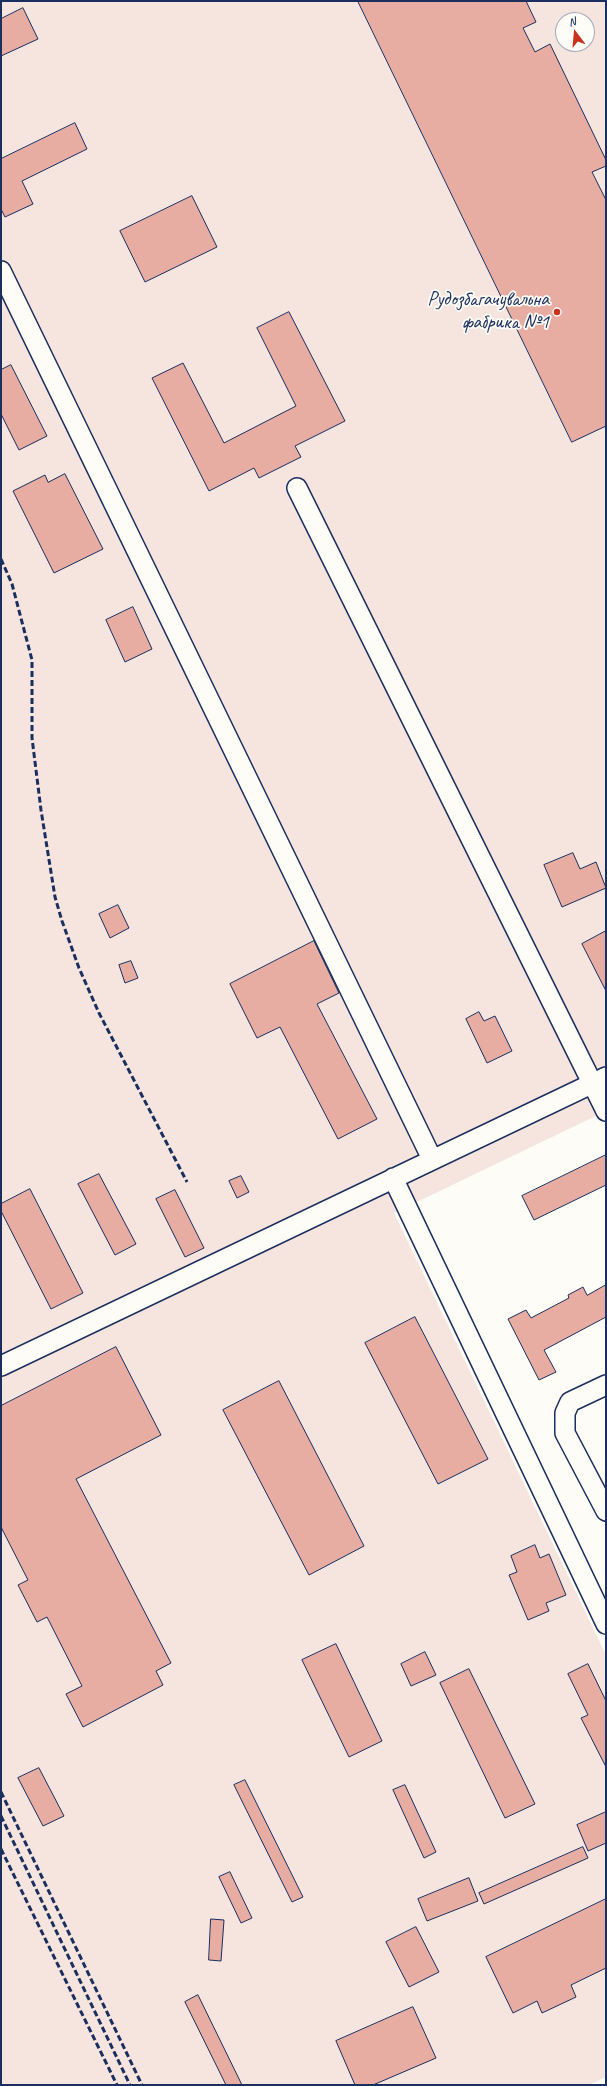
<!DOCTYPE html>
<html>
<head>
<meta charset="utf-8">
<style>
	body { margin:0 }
	#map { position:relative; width:607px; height:2086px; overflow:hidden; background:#fdfcf7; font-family:Caveat,sans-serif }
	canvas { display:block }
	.frame { position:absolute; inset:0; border:2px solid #1b2f5e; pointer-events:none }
	.north { position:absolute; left:555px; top:12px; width:40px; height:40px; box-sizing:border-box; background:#fdfcf7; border:1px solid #a3aaba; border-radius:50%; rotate:344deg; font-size:11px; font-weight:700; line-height:16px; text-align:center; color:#1b2f5e }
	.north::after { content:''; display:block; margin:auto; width:14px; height:18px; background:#c8321e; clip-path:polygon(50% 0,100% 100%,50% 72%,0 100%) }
</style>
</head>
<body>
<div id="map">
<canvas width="607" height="2086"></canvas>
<div class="frame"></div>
<div class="north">N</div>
</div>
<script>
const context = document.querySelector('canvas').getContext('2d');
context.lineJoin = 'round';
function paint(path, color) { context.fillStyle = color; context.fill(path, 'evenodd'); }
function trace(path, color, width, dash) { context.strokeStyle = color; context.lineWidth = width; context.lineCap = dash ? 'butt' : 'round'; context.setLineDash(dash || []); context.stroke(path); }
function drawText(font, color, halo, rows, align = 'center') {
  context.font = font + ' Caveat,sans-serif'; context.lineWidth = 3.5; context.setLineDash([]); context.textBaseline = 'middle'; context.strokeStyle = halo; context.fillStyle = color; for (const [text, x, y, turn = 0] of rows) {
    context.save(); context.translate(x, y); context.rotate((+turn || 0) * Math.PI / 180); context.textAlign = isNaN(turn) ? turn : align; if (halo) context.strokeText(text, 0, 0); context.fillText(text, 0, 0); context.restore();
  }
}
paint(new Path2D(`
	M1,1h605v1110l-212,102 212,442v422l-17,8h-588zM563,20h24v24h-24z`), '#f6e4de');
const building = new Path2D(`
	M358,1h168l10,21 -13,6 12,24 15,-8 56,116v6l-14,6 14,28v226l-34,16z
	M23,8l15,31 -37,17v-37z
	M75,123l12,26 -65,32 11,23 -28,13 -4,-8v-50z
	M192,196l25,51 -72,35 -25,-51z
	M289,312l56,109 -50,25 6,11 -42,21 -5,-10 -45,23 -57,-113 31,-15 41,80 72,-37 -39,-78z
	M11,365l36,71 -28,14 -18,-36v-44z
	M65,474l38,75 -49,24 -41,-82 32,-16 3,7z
	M133,607l19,42 -27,13 -19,-42z
	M573,853l7,16 16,-7 10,26 -44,19 -18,-42z
	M118,905l11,23 -19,10 -11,-24z
	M606,931v60l-24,-47z
	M314,941l25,52 -22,11 60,115 -39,20 -58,-112 -23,11 -27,-54z
	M131,961l7,17 -13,5 -6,-18z
	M479,1012l5,9 11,-5 17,35 -25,12 -21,-44z
	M606,1155v30l-72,35 -12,-24z
	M99,1174l37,70 -21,11 -37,-71z
	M241,1176l8,16 -12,6 -8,-17z
	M30,1189l53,104 -32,16 -50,-98v-7z
	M175,1190l29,58 -19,9 -29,-58z
	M606,1285v32l-62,33 12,22 -17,8 -31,-61 18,-9 5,8 38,-20 -1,-3 15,-8 4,8z
	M415,1317l73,142 -50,25 -73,-141z
	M116,1347l45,88 -85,44 95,184 -15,8 7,14 -80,42 -17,-33 16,-8 -35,-69 -10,5 -19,-37 10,-5 -27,-53v-121z
	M279,1381l85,165 -55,29 -86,-165z
	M535,1545l5,13 9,-4 17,41 -20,8 3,8 -21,9 -19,-45 8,-3 -6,-16z
	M336,1644l46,97 -33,16 -47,-97z
	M425,1652l11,23 -25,11 -10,-22z
	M588,1664l18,37v66l-25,-49 7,-3 -20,-41z
	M469,1669l66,135 -30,14 -65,-135z
	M39,1768l25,48 -21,10 -25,-48z
	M245,1780l58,117 -11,5 -58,-117z
	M405,1785l31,67 -12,6 -31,-68z
	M606,1812v31l-18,8 -11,-26z
	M583,1847l5,11 -104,46 -5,-11z
	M230,1872l22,46 -11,5 -22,-46z
	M469,1878l9,23 -51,20 -9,-22z
	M606,1899v69l-35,17 5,12 -34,16 -5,-12 -24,12 -27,-56z
	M211,1919l13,1 -3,41 -12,-1z
	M416,1927l23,45 -30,15 -23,-45z
	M198,1995l44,90h-16l-41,-83z
	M413,2007l23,51 -63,27h-18l-19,-44z`);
paint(building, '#e7ada2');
trace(building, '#1b2f5e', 1);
const minor = new Path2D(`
	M1,271l431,888
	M297,488l309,623
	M393,1178l213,446
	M1,1366l605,-289
	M606,1385l-36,17 -5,11v20l41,78`);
trace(minor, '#1b2f5e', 22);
trace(minor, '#fdfcf7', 19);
trace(new Path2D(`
	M1,559l11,25 20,76v78l9,72 14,87 7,24 17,47 20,45 88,169
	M1,1792l141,293
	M1,1816l129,269
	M1,1849l116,236`), '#1b2f5e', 3, [6, 3]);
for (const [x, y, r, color] of [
	[557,312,4,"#c8321e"]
]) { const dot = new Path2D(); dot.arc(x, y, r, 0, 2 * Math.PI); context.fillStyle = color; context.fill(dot); trace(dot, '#fdfcf7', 1.5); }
drawText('20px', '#1b2f5e', '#fdfcf7', [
	["Рудозбагачувальна",549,300],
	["фабрика №1",549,323]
], 'right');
</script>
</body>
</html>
